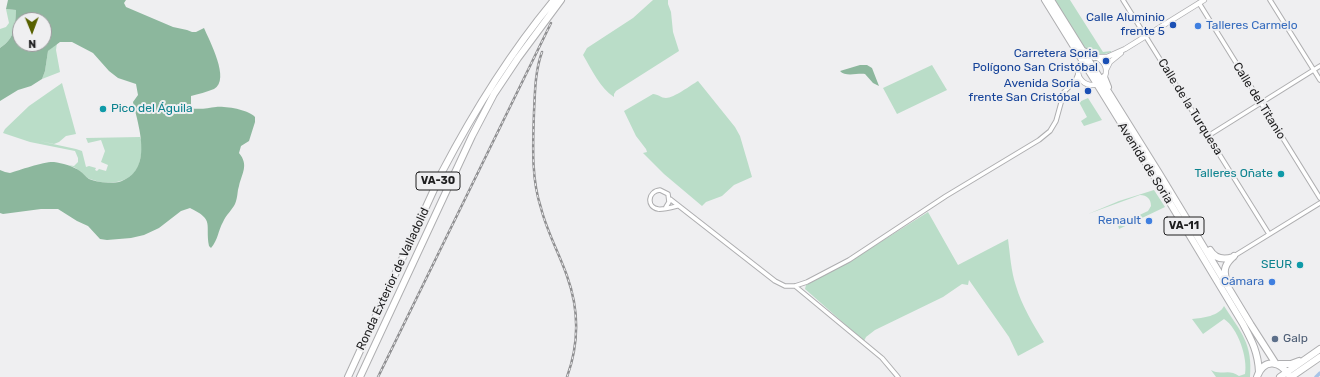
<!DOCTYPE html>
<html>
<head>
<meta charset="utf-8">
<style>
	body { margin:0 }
	#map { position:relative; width:1320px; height:377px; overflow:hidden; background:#efeff1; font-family:Rubik,sans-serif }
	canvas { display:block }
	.north { position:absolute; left:12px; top:12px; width:40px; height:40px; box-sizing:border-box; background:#efeff1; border:1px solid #9b9b9d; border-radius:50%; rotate:179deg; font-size:11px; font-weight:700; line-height:16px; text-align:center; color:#1e1e1f }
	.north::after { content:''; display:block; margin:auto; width:14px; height:18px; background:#586100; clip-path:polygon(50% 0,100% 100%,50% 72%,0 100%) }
</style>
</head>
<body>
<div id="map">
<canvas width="1320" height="377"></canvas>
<div class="north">N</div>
</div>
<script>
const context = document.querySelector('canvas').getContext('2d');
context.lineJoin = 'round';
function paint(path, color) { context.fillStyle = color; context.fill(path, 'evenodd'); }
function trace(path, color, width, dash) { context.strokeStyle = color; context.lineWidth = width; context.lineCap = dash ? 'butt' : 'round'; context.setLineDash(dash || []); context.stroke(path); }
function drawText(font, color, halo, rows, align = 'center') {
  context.font = font + ' Rubik,sans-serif'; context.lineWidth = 4; context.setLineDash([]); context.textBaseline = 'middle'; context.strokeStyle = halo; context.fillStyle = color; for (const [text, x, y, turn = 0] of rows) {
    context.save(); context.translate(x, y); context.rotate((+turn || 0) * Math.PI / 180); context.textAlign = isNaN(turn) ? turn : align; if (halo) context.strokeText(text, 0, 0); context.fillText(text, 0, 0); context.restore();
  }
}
paint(new Path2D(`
	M653,0h15v4l3,8 2,20 6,19 -63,40 -2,3v3c-14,-9 -22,-27 -31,-42l4,-7 46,-30z
	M1054,0h16l33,52 8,-1v1c-21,9 -31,-10 -40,-25 -6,-9 -11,-18 -17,-27z
	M6,9l10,1c-1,17 -1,28 -16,38v-19l6,-2 3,-4z
	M57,43l-1,7 4,22 -18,7 3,-8 3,-20z
	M932,65l15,25 -50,24 -14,-26z
	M698,81l37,46 5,9 12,41 -18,8 -12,11 -16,6 -4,4 -38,-32 -21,-21 4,-1 -1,-3 -10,-13 -12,-25 29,-17c5,0 8,4 13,4 8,0 25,-13 32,-17z
	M62,83l14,51 -10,2 -7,6 -5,2 -15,-3 37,8 6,2 4,16 3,-1 7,2 -1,2 2,1 2,-2 7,2 2,-6 -7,-3 4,-11 -4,-11 -13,3 -2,-5 54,-1c4,8 1,19 -1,27 -7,20 -31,22 -49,15 -4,-1 -7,-7 -12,-9 -3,-3 -7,-4 -11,-5l7,1 4,-4v-4l-3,-7 -45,-9 -27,-9 2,-4 24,-23z
	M1088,98l14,22 -18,6 -3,-5 6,-4 -8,-15z
	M1154,190l11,17 -46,22 -1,-4 30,-14 3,-5c0,-7 -4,-11 -11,-11l-52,19 31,-13z
	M928,212l30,53 50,-26c2,15 3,32 8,47 6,20 17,38 28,56l-26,14 -9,-19 -40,-57 -1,5 -6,-1 -19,13 -68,33 -9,7 -2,4 -59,-52 1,-4 43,-23z
	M1224,306c17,26 29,38 26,71h-34l-5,-7c10,6 18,-2 28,6l6,-2c3,-16 -7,-46 -21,-55l-21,15 -11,-15c11,-1 27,-3 32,-13z`), '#baddc8');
paint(new Path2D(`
	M8,0h118l-2,3 2,4 47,20 14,3 5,2h4l8,-4c5,12 27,52 10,61 -7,3 -16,5 -23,7v12c8,2 17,0 25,-1 10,-1 33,3 39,10v5l-6,19 -8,5 -2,7c10,12 3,20 0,33 -2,6 -1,11 -4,18 -3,6 -9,11 -12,18 -5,9 -5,18 -12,26l-2,-2c-4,-22 6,-26 -19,-38l-9,3 -22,17 -15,7 -13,3 -24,2 -7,-1 -12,-13 -11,-5 -19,-12h-17l-38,5 -3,-1v-43l5,2 5,1c9,-3 36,-12 44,-11 8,1 19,4 26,9 3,2 6,6 9,8 7,3 23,5 30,3 35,-11 20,-54 14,-80l5,-7 -2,-11 -18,-6 -9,-7 -16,-18 -21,-11h-12l-12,9 -3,20 -3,8 -11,7 -13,4 -18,11v-53c15,-10 15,-21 16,-38l-10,-1zM20,20h24v24h-24z
	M860,65h7l5,3 7,18 -6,-3 -8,-9c-8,-1 -20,3 -25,-3z`), '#8cb79d');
trace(new Path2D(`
	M1316,377l4,-4`), '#a8c4e7', 3.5);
const street = new Path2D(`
	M1123,0l146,234
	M1270,0l50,80
	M1199,3l121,195
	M1075,81h7
	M1208,136l112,-70
	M670,199l105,82 10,5h10l12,-4 42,-22 97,-64 93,-56 11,-9 6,-10 8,-29 11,-11 3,-7
	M666,207l3,-5 -1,-8 -8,-4c-12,1 -14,17 -2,19 3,1 15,-2 19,-3
	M1234,256l86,-53
	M795,286l87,72 16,19`);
const secondary = new Path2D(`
	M1078 71a14 14 0 1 1 28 0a14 14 0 1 1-28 0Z
	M1098,57h9l18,-8 79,-49
	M1106,70l4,-8 11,-9`);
const highway = new Path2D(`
	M1045,0l110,178 88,146c9,17 15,28 16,48
	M1051,0l108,173 92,152 25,39
	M1082,50l12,7
	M1104,77l4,10
	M1210,250c5,9 13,10 23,7
	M1227,281c-5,-11 -1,-18 7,-25
	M1279,364h12l8,-3
	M348,377l94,-205c32,-61 68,-119 112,-172
	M360,377l112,-241 22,-42 24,-36 43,-58
	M1257,377c7,-20 24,-16 33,0
	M1280,377l40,-28
	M1291,377l29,-20`);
trace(street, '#aeaeb0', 5.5);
trace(secondary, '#aeaeb0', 6);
trace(highway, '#aeaeb0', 8);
trace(street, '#fff', 3.5);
trace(secondary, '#fff', 4.5);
trace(highway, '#fff', 6);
const rail = new Path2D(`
	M542,52c-7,19 -7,40 -8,60 -1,32 -3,66 7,96 6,24 18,45 26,68 12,33 12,68 0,101
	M378,377l173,-354`);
trace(rail, '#8f8f91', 2.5);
trace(rail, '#efeff1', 1, [3]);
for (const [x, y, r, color] of [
	[1173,25,4,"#1a4fb4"],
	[1198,26,4,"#3f7fe0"],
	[1106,61,4,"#1a4fb4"],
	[1088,91,4,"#1a4fb4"],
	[103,109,4,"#0f9aa8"],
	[1281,174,4,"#0f9aa8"],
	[1149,221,4,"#3f7fe0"],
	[1300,265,4,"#0f9aa8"],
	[1272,282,4,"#3f7fe0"],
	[1275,339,4,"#5c6f8a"]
]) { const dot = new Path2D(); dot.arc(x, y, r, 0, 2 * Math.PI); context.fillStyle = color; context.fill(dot); trace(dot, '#efeff1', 1.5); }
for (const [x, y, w] of [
	[438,181,44],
	[1184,226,40]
]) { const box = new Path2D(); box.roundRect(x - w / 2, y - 9, w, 18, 3); context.fillStyle = '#efeff1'; context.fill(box); trace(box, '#1e1e1f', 1); }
drawText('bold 11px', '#1e1e1f', null, [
	["VA-30",438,181],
	["VA-11",1184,226]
]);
drawText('12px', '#164399', '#efeff1', [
	["Calle Aluminio",1165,18],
	["frente 5",1165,32],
	["Carretera Soria",1098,54],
	["Polígono San Cristóbal",1098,68],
	["Avenida Soria",1080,84],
	["frente San Cristóbal",1080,98]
], 'right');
drawText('12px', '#366cbe', '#efeff1', [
	["Talleres Carmelo",1206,26,"left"],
	["Renault",1141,221],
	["Cámara",1264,282]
], 'right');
drawText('12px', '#1e1e1f', '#efeff1', [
	["Calle del Titanio",1259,101,58],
	["Calle de la Turquesa",1190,107,58],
	["Avenida de Soria",1145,163,58],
	["Ronda Exterior de Valladolid",393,279,-65]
]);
drawText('12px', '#0d838f', '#efeff1', [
	["Pico del Águila",111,109,"left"],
	["Talleres Oñate",1273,174],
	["SEUR",1292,265]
], 'right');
drawText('12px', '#4e5e75', '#efeff1', [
	["Galp",1283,339]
], 'left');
</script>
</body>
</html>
